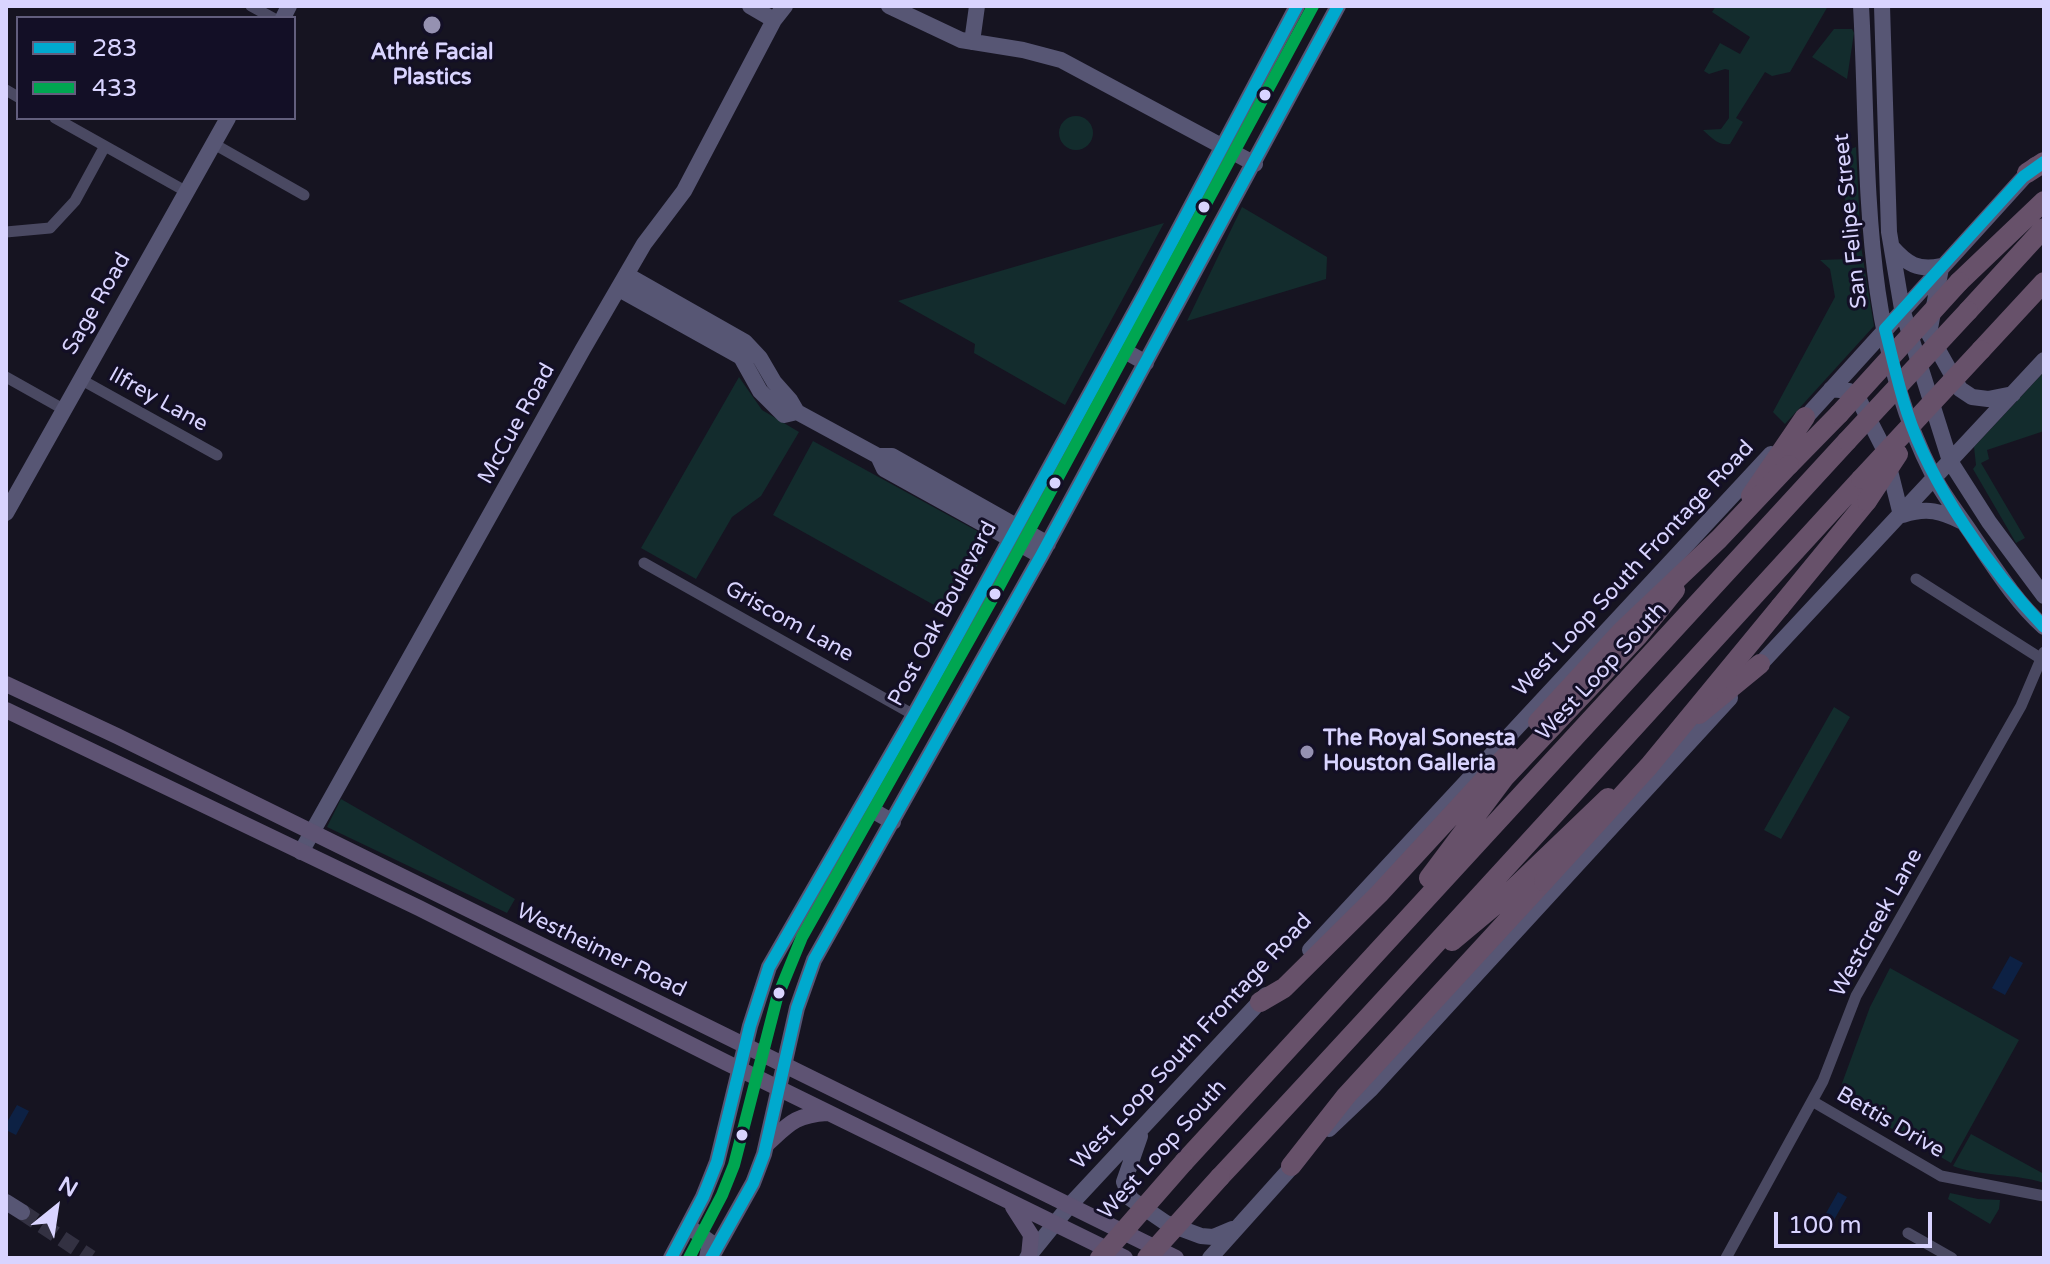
<!DOCTYPE html>
<html>
<head>
<meta charset="utf-8">
<style>
	body { margin:0 }
	#map { position:relative; width:2050px; height:1264px; overflow:hidden; background:#161421; font-family:"Varela Round",sans-serif }
	canvas { display:block }
	.frame { position:absolute; inset:0; border:8px solid #d9d4ff; pointer-events:none }
	.legend { position:absolute; left:16px; top:16px; width:280px; height:104px; box-sizing:border-box; background:#130f26; border:2px solid #625e7d; margin:0; padding:10px 14px; list-style:none; font-size:24px; color:#d9d4ff }
	.legend li { display:flex; align-items:center; gap:16px; height:40px }
	.legend b { width:40px; border:2px solid #625e7d }
	.north { position:absolute; left:16px; top:1168px; width:80px; height:80px; -webkit-text-stroke:6px #130f26; paint-order:stroke; rotate:30deg; font-size:22px; font-weight:700; line-height:32px; text-align:center; color:#d9d4ff }
	.north::after { content:''; display:block; margin:auto; width:28px; height:36px; background:#d9d4ff; clip-path:polygon(50% 0,100% 100%,50% 72%,0 100%) }
	.scale { position:absolute; left:1774px; top:1212px; width:158px; height:36px; box-sizing:border-box; border:4px solid #d9d4ff; border-top:0; padding-left:10px; font-size:24px; line-height:28px; white-space:nowrap; color:#d9d4ff; -webkit-text-stroke:6px #130f26; paint-order:stroke }
</style>
</head>
<body>
<div id="map">
<canvas width="2050" height="1264"></canvas>
<div class="frame"></div>
<ul class="legend">
<li><b style="height:10px;background:#00a9ce"></b>283</li>
<li><b style="height:10px;background:#00a651"></b>433</li>
</ul>
<div class="north">N</div>
<div class="scale">100 m</div>
</div>
<script>
const context = document.querySelector('canvas').getContext('2d');
context.lineJoin = 'round';
function paint(path, color) { context.fillStyle = color; context.fill(path, 'evenodd'); }
function trace(path, color, width, dash) { context.strokeStyle = color; context.lineWidth = width; context.lineCap = dash ? 'butt' : 'round'; context.setLineDash(dash || []); context.stroke(path); }
function drawText(font, color, halo, rows, align = 'center') {
  context.font = font + ' "Varela Round",sans-serif'; context.lineWidth = 6; context.setLineDash([]); context.textBaseline = 'middle'; context.strokeStyle = halo; context.fillStyle = color; for (const [text, x, y, turn = 0] of rows) {
    context.save(); context.translate(x, y); context.rotate((+turn || 0) * Math.PI / 180); context.textAlign = isNaN(turn) ? turn : align; if (halo) context.strokeText(text, 0, 0); context.fillText(text, 0, 0); context.restore();
  }
}
paint(new Path2D(`
	M1716,6h112l-38,66 -18,4 -7,-4 -29,46 7,4 -13,22c-12,2 -19,-7 -27,-14l18,-1 8,-11v-48l-4,-1 -16,5 -5,-3 16,-28 20,11 10,-17 -38,-25z
	M1834,29h18l2,4 -7,46 -35,-22z
	M1059 133a17 17 0 1 1 34 0a17 17 0 1 1-34 0Z
	M1856,147l5,99 13,80 -89,98 -12,-12 62,-115 -5,-28 -10,-9 29,-1 -7,-107z
	M1242,207l85,50 -1,22 -139,42z
	M1164,223l-99,182 -91,-52 1,-9 -77,-43z
	M2044,372v59l-57,19 2,9 -8,4 44,75 -9,5 -43,-74 3,-4 -2,-18z
	M739,377l23,33 37,22 -38,64 -29,21 -36,62 -55,-31z
	M813,441l175,96 -2,5 1,6 -37,66 -177,-99z
	M1834,707l16,10 -69,122 -17,-9z
	M341,799l174,100 -8,14 -180,-86z
	M1890,968l129,72 -68,123 -114,-66 33,-90z
	M1971,1134l73,40v9c-30,-10 -62,-6 -91,-17z
	M1950,1193l28,6 22,1 -1,9 -9,15 -42,-25z`), '#132c2d');
paint(new Path2D(`
	M2010,956l13,7 -18,32 -13,-7z
	M17,1105l12,6 -13,24 -10,-5v-6z
	M1838,1192l9,5 -13,23 -9,-5z`), '#0d2144');
trace(new Path2D(`
	M22,1212l69,46`), '#333142', 16, [16, 8]);
trace(new Path2D(`
	M251,6l22,12
	M6,90l12,7
	M55,118l132,74
	M214,144l90,51
	M6,232l44,-4 25,-27 30,-55
	M6,377l57,32
	M80,379l137,76
	M644,563l270,152
	M1916,579l124,79
	M1812,1101l129,75 103,20
	M1908,1233l44,25
	M1726,1258l97,-177 33,-85 165,-290 23,-54`), '#4a4962', 11);
trace(new Path2D(`
	M750,6l24,14
	M889,6l72,34 62,10 38,10 194,104
	M1861,6c9,158 -3,324 72,469 11,22 27,41 40,61 22,32 42,65 71,91
	M1882,6l7,226 13,77 48,152 39,61 55,74
	M283,18l6,-12
	M972,42l5,-36
	M1892,247c15,17 26,24 49,19
	M1941,268l-12,66 31,55 12,8 16,2 25,-5
	M627,275l118,67 15,16 14,24 16,18 7,12 81,44h14l156,88
	M619,289l122,68 19,34 24,24 13,-3
	M1116,346l30,17
	M1831,389l18,2 9,7 27,53 16,64
	M1798,426l237,-261
	M878,456l6,13 157,87
	M6,513l222,-395
	M1903,515c24,-8 38,-4 60,7
	M1753,672l291,-312
	M863,805l30,17
	M301,852l282,-503 61,-105 40,-53 90,-171 11,-14
	M1310,950l461,-496
	M1329,1129l41,-39 360,-392
	M1140,1136l-16,46 7,17 35,24 35,13 12,1 19,-8
	M6,1202l16,10
	M688,1226l22,16 -3,16
	M671,1258l32,-61 14,-35 33,-136 19,-59 145,-252 231,-422 152,-287
	M711,1258l42,-75 11,-29 33,-146 17,-48 227,-404 297,-550
	M1027,1258l43,-53 196,-210
	M1210,1258l88,-98`), '#575674', 16);
trace(new Path2D(`
	M6,684l111,52 1059,522
	M6,710l413,198 306,154 400,196
	M767,1144c22,-20 28,-29 60,-31
	M1013,1207l18,28 -2,21`), '#5e5373', 16);
trace(new Path2D(`
	M2027,173l17,-11
	M1959,282l85,-81
	M1968,311l76,-83
	M1981,350l63,-68
	M1789,465l50,-51
	M1751,496l54,-79
	M1780,607l87,-106
	M1699,714l61,-50
	M1429,878l75,-100 134,-142 37,-46
	M1452,941l55,-46 101,-97
	M1260,1002l24,-14 95,-94 129,-140
	M1184,1162l663,-721
	M1291,1166l55,-70 198,-215
	M1220,1177c216,-231 427,-465 641,-698`), '#67516a', 20);
trace(new Path2D(`
	M1839,414l120,-132
	M1847,441l121,-130
	M1861,479l120,-129
	M1867,501l31,-47
	M1538,722l84,-91 97,-92 70,-74
	M1544,881l105,-115 131,-159
	M1100,1258l84,-96
	M1147,1258l73,-81`), '#67516a', 20);
trace(new Path2D(`
	M2044,162l-21,15 -138,152c7,27 13,56 22,83 23,72 85,160 137,215
	M671,1258l32,-61 14,-35 33,-136 19,-59 145,-252 231,-422 152,-287
	M711,1258l42,-75 11,-29 33,-146 17,-48 227,-404 297,-550`), '#00a9ce', 12);
trace(new Path2D(`
	M689,1258l33,-63 12,-30 43,-167 25,-61 193,-343 318,-588`), '#00a651', 12);
for (const [x, y, r, color] of [
	[432,25,10,"#9591b1"],
	[1265,95,7,"#d9d4ff"],
	[1204,207,7,"#d9d4ff"],
	[1055,483,7,"#d9d4ff"],
	[995,594,7,"#d9d4ff"],
	[1307,752,8,"#9591b1"],
	[779,993,7,"#d9d4ff"],
	[742,1135,7,"#d9d4ff"]
]) { const dot = new Path2D(); dot.arc(x, y, r, 0, 2 * Math.PI); context.fillStyle = color; context.fill(dot); trace(dot, '#130f26', 3); }
drawText('bold 22px', '#d9d4ff', '#130f26', [
	["Athré Facial",432,53],
	["Plastics",432,78],
	["The Royal Sonesta",1323,739,"left"],
	["Houston Galleria",1323,764,"left"]
]);
drawText('22px', '#d9d4ff', '#130f26', [
	["San Felipe Street",1851,221,-96],
	["Sage Road",97,304,-60],
	["Ilfrey Lane",158,400,29],
	["McCue Road",517,424,-61],
	["West Loop South Frontage Road",1634,569,-47],
	["Post Oak Boulevard",943,614,-62],
	["Griscom Lane",789,622,29],
	["West Loop South",1602,672,-47],
	["Westcreek Lane",1877,923,-61],
	["Westheimer Road",601,951,26],
	["West Loop South Frontage Road",1192,1042,-47],
	["Bettis Drive",1890,1123,30],
	["West Loop South",1163,1150,-48]
]);
</script>
</body>
</html>
